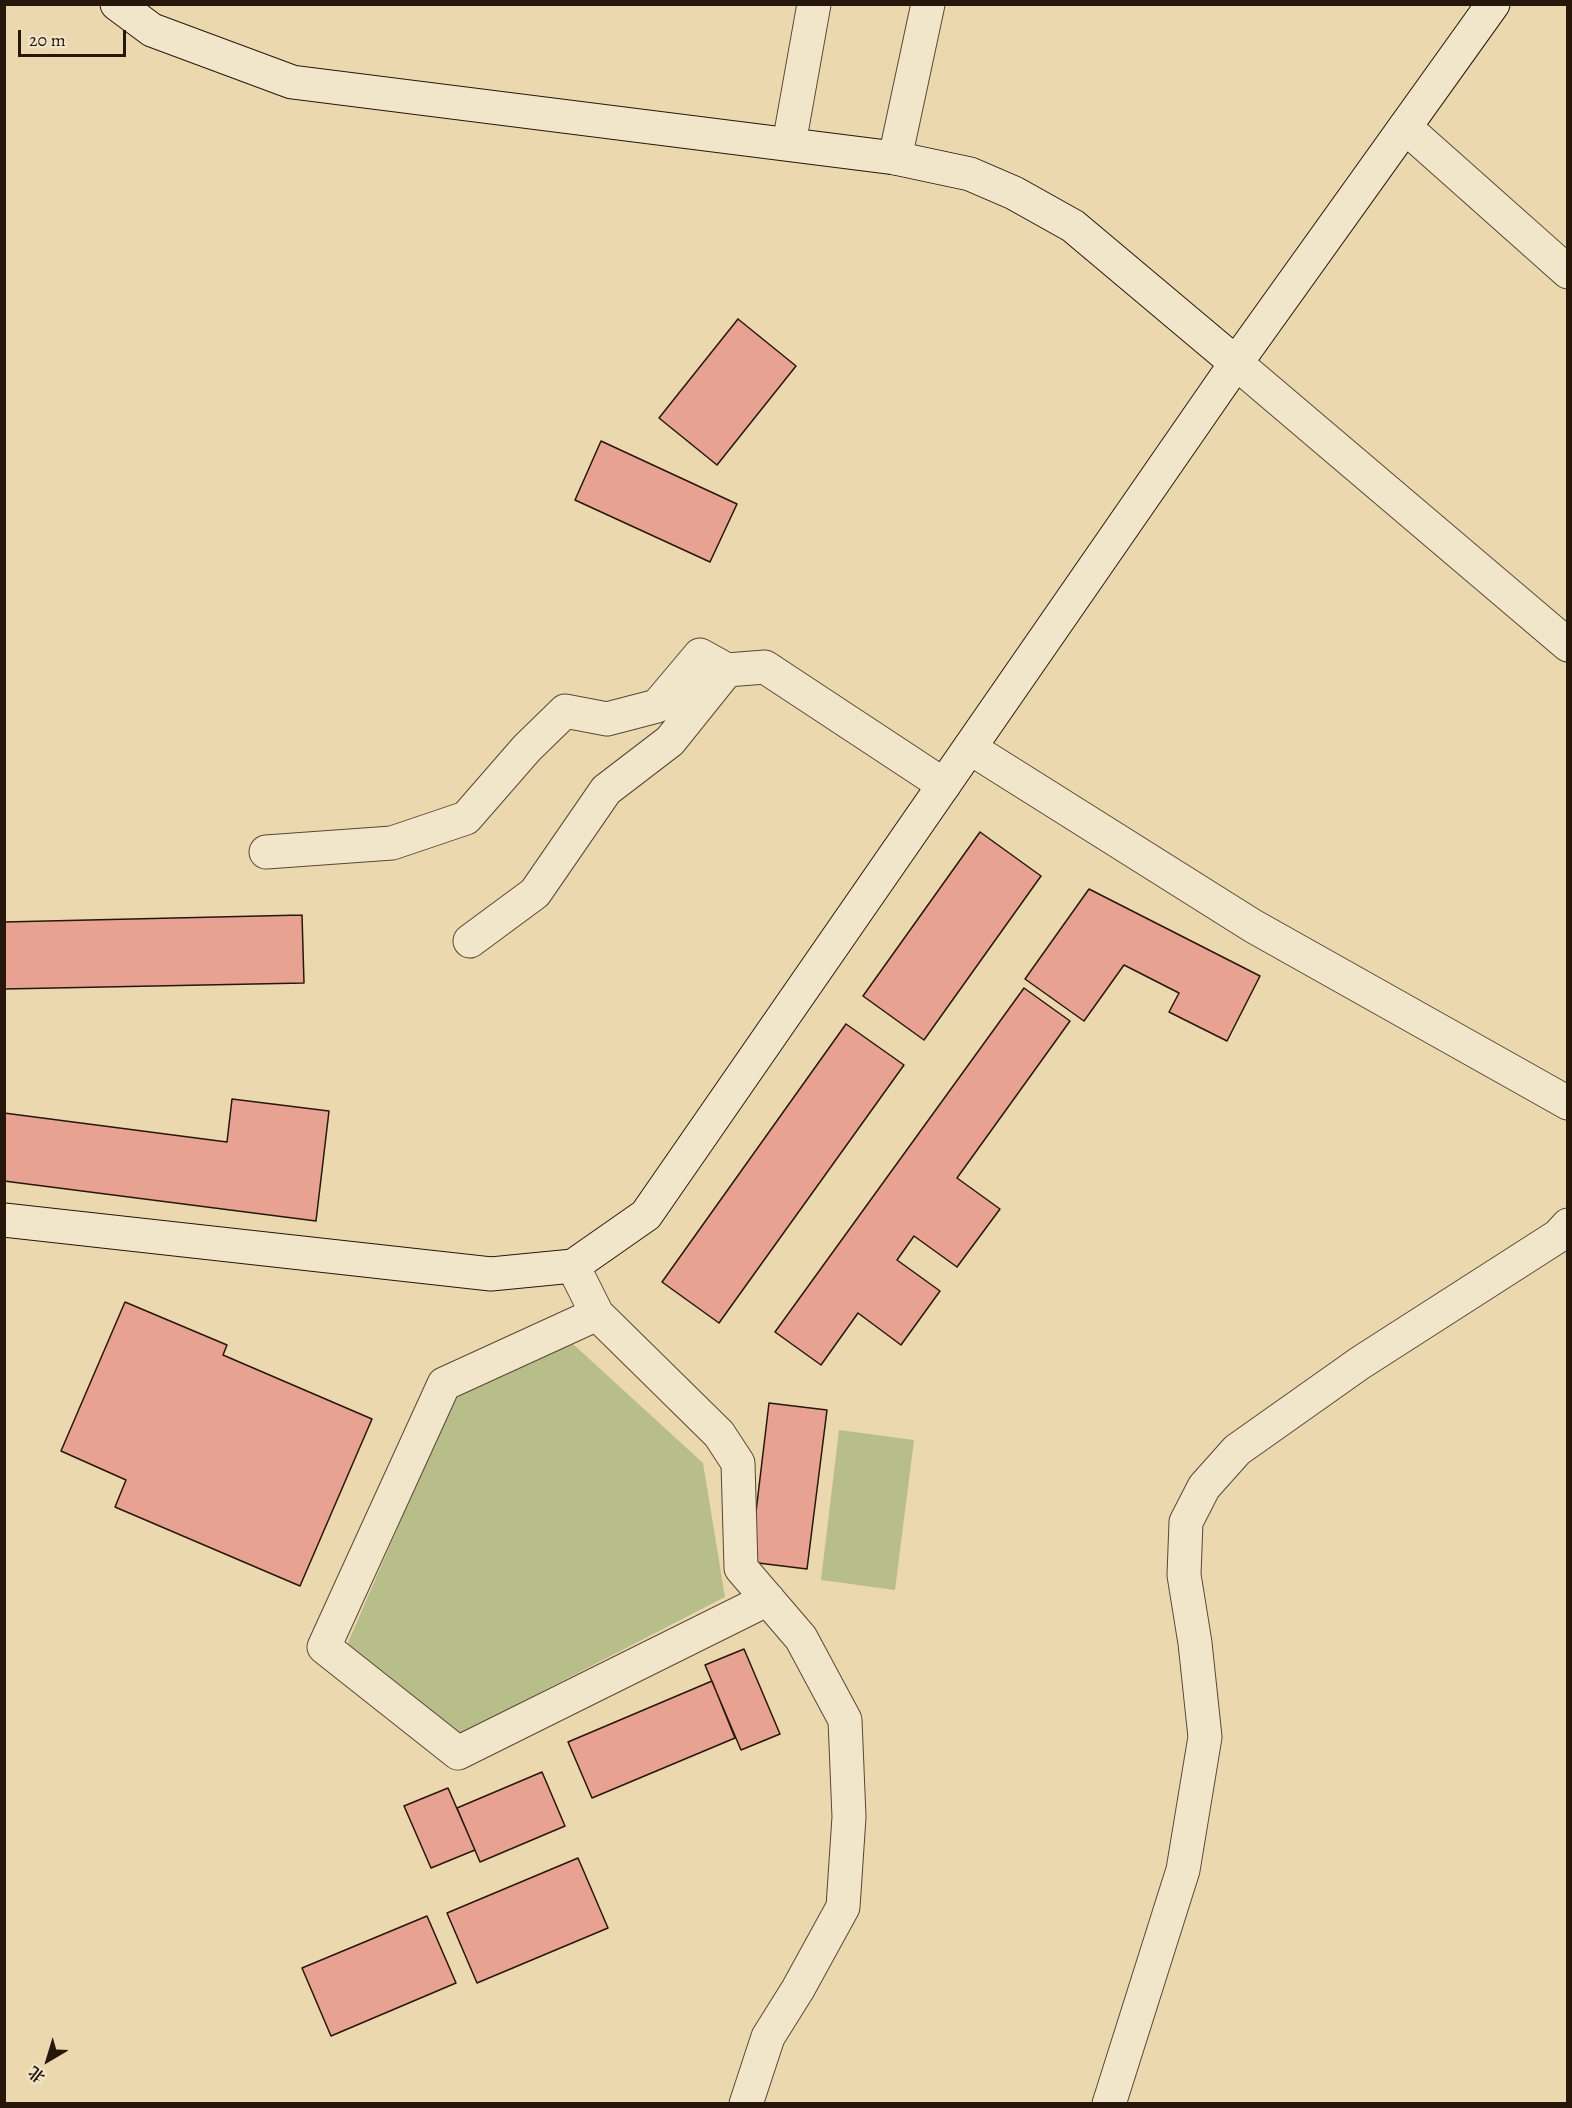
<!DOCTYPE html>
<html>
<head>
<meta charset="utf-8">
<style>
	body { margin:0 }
	#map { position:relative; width:1572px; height:2108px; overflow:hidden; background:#ebd8ae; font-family:Alegreya,"Noto Serif SC",serif }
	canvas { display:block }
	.frame { position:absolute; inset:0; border:6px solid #27170b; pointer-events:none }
	.north { position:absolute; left:18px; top:2030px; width:60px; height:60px; -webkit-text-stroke:4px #f2e6ca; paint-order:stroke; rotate:218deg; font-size:16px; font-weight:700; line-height:24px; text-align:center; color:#27170b }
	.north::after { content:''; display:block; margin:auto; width:21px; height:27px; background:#27170b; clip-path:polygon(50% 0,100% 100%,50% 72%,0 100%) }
	.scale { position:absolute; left:18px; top:30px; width:108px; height:27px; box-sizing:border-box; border:3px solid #27170b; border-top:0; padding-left:8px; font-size:18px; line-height:21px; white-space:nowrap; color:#27170b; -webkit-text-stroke:4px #f2e6ca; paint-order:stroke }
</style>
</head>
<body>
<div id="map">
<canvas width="1572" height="2108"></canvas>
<div class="frame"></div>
<div class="north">北</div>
<div class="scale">20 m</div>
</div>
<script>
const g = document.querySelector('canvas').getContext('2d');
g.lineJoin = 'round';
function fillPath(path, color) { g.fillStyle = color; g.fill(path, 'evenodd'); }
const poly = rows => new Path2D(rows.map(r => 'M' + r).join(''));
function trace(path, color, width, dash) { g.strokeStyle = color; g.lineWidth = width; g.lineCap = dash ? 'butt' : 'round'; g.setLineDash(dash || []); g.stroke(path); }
fillPath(poly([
	[573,1344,703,1463,725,1597,448,1740,340,1661,456,1393],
	[839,1430,914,1440,895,1590,821,1580]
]), '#b8be8a');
const building = poly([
	[738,319,796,366,717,465,659,418,738,319],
	[601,441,737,504,710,562,575,500,601,441],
	[980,832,1041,876,924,1040,863,996,980,832],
	[1089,889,1260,976,1227,1041,1169,1012,1179,993,1124,965,1084,1021,1025,979,1089,889],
	[302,915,304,983,4,989,4,922,302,915],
	[1024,988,1070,1021,957,1178,1000,1209,957,1267,914,1236,897,1260,940,1291,901,1345,858,1313,821,1365,775,1332,1024,988],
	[846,1024,904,1065,719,1323,662,1282,846,1024],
	[232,1099,329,1111,316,1221,4,1181,4,1113,227,1142,232,1099],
	[125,1302,227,1345,223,1355,372,1419,300,1586,115,1507,126,1480,61,1451,125,1302],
	[769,1403,827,1410,807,1569,750,1562,769,1403],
	[744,1649,780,1734,741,1750,705,1665,744,1649],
	[712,1681,735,1738,592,1798,568,1742,712,1681],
	[542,1772,565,1826,480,1862,457,1808,542,1772],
	[448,1788,475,1850,431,1868,404,1806,448,1788],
	[578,1858,608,1928,477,1983,447,1913,578,1858],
	[427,1916,456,1983,331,2036,302,1968,427,1916]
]);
fillPath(building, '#e7a292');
trace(building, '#27170b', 1.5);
const minor = poly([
	[1405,127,1568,272],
	[789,144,814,4],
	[895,158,928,4],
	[970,748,1253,926,1568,1103],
	[266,852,392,843,466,818,527,748,565,711,607,719,657,706,700,655,727,670],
	[470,941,535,893,606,790,670,741,727,670,765,667,944,785],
	[573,1266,597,1314,719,1434,738,1463,741,1568,801,1638,845,1720,849,1817,843,1907,798,1989,768,2037,746,2104],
	[597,1314,444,1384,324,1647,458,1753,768,1599],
	[1109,2104,1183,1870,1205,1737,1195,1643,1184,1575,1186,1522,1204,1487,1237,1450,1360,1363,1558,1236,1568,1225]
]);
const tertiary = poly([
	[1236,363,1568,645]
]);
const secondary = poly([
	[117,4,152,30,292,82,895,158,970,174,1014,193,1073,226,1236,363],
	[4,1220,491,1274,573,1266,646,1215,1236,363,1493,4]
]);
trace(minor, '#584734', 35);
trace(tertiary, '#584734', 35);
trace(secondary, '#27170b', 35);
trace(minor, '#f2e6ca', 33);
trace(tertiary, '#f2e6ca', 33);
trace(secondary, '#f2e6ca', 33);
</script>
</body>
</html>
